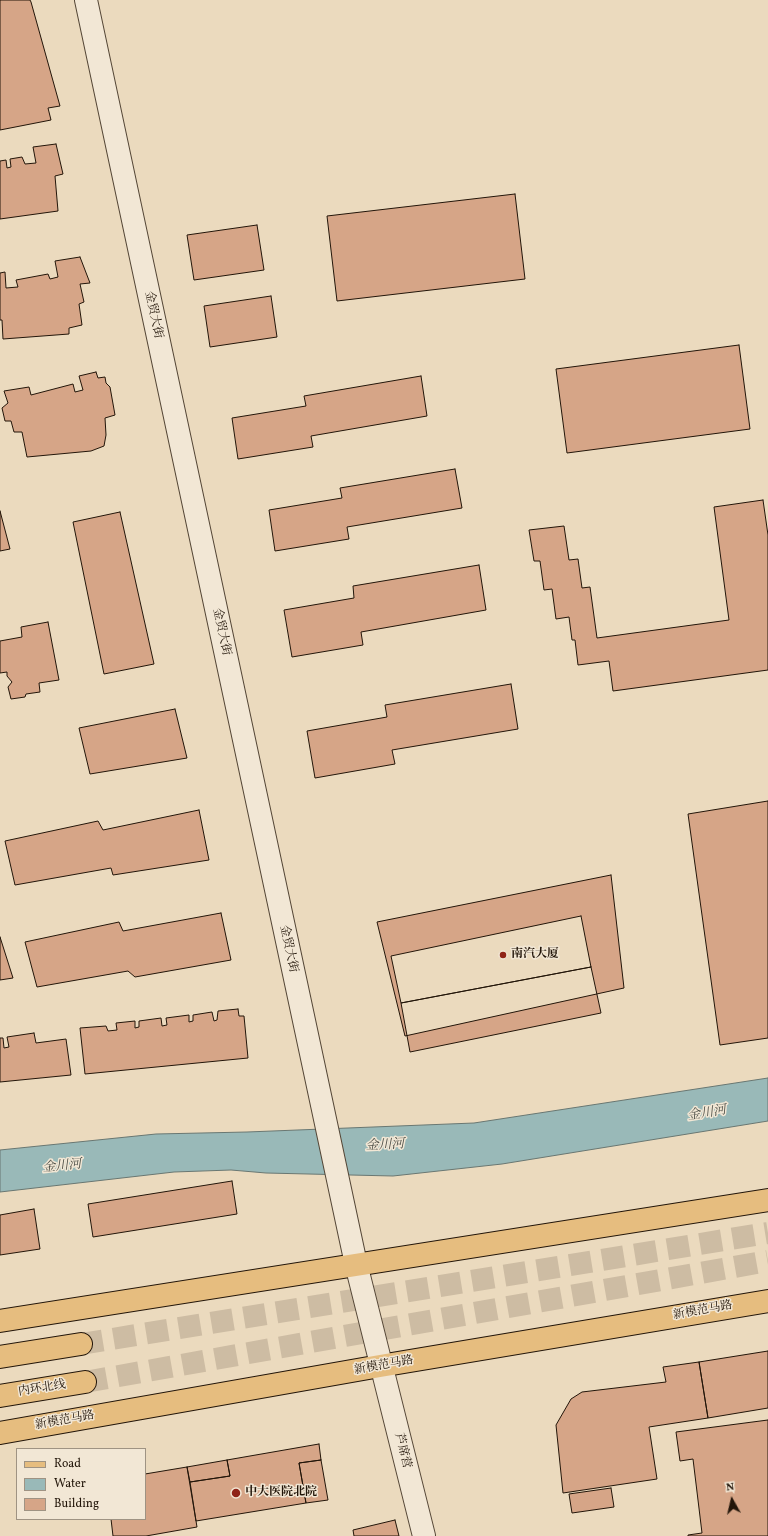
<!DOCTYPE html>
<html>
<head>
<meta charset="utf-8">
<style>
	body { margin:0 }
	#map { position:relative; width:768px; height:1536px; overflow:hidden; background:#ebdabe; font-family:Vollkorn,serif }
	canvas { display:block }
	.legend { position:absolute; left:16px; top:1448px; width:130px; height:72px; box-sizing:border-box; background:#f2e7d5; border:1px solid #9f9383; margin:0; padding:5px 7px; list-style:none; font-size:12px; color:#221509 }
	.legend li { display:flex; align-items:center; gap:8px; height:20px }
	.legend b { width:20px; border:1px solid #9f9383 }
	.north { position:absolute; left:712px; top:1480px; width:40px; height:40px; -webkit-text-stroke:3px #f2e7d5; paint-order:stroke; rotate:352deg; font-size:11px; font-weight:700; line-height:16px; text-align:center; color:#221509 }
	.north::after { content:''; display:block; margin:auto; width:14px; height:18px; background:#221509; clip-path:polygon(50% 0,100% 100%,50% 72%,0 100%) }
</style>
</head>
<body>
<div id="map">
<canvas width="768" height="1536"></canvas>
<ul class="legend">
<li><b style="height:5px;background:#e6bd7f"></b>Road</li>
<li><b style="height:11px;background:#99b9b8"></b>Water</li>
<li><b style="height:11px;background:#d6a587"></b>Building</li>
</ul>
<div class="north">N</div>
</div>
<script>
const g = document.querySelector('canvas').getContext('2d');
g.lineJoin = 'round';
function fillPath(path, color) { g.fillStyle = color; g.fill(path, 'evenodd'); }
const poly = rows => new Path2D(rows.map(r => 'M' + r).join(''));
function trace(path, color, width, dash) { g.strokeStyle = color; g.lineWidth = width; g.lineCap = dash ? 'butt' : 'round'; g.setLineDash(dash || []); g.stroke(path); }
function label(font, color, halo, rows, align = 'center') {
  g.font = font + ' Vollkorn,"Noto Serif SC",serif'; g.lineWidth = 3; g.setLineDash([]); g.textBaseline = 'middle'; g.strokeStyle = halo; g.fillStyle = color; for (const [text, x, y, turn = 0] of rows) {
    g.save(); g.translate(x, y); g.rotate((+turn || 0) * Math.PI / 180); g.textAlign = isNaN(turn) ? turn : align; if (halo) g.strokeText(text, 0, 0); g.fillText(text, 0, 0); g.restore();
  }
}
const water = poly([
	[768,1078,768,1121,502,1164,393,1176,266,1173,231,1170,174,1172,0,1192,0,1150,156,1134,247,1132,474,1123,768,1078]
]);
fillPath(water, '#99b9b8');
trace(water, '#697772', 1);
const building = poly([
	[0,0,30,0,31,2,60,106,48,108,51,120,0,130,0,0],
	[56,144,63,174,55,176,58,211,0,219,0,161,6,160,7,168,11,167,10,159,22,157,25,164,36,163,33,147,56,144],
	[515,194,525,279,337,301,327,216,515,194],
	[257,225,264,270,194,280,187,235,257,225],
	[80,257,90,283,80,284,84,302,79,304,82,325,69,328,69,334,3,339,2,320,0,320,0,273,5,272,6,288,18,287,16,280,48,274,50,279,58,277,55,261,80,257],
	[271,296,277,337,210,347,204,306,271,296],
	[739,345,750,429,567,453,556,369,739,345],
	[96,372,98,378,105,377,106,383,110,387,115,415,105,418,106,435,104,446,91,451,27,457,22,432,14,432,11,421,5,421,2,408,8,403,4,391,29,387,31,395,73,384,75,392,83,390,79,376,96,372],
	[421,376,427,416,311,436,313,447,238,459,232,418,306,406,304,396,421,376],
	[455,469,462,508,347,527,349,539,275,551,269,510,342,498,340,488,455,469],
	[763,500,768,535,768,670,613,691,609,661,578,665,575,640,572,640,569,617,556,619,552,589,544,590,540,561,534,561,529,530,564,526,569,560,578,559,582,588,590,587,597,638,729,620,714,507,763,500],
	[0,511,10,549,0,551,0,511],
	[120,512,154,664,104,674,73,522,120,512],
	[479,565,486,610,361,632,363,645,292,657,284,610,354,598,353,586,479,565],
	[48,622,59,680,39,683,40,692,26,694,25,697,11,699,8,687,12,682,7,676,7,672,0,673,0,641,22,637,21,627,48,622],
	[511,684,518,729,392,750,395,764,315,778,307,731,387,717,385,705,511,684],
	[175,709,187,758,90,774,79,728,175,709],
	[768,801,768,1038,720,1045,688,814,768,801],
	[199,810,209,860,113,875,111,868,15,885,5,841,98,821,103,830,199,810],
	[611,875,624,988,405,1036,377,922,611,875],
	[221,913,231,960,135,977,128,971,37,987,25,942,119,922,123,931,221,913],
	[581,916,591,967,401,1003,391,956,581,916],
	[0,937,13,978,0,980,0,937],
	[591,967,601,1013,410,1052,401,1003,591,967],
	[238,1009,239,1016,244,1016,248,1058,85,1074,80,1028,106,1026,108,1031,117,1030,116,1023,135,1021,135,1028,139,1027,139,1021,161,1018,162,1026,167,1025,166,1018,189,1015,189,1022,193,1021,193,1015,212,1012,214,1021,217,1020,218,1011,238,1009],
	[34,1033,36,1043,66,1039,71,1075,0,1082,0,1038,3,1038,4,1048,9,1047,7,1037,34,1033],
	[232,1181,237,1214,93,1237,88,1204,232,1181],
	[34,1209,40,1249,0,1255,0,1215,34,1209],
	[768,1351,768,1408,708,1418,699,1362,768,1351],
	[699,1362,708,1418,649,1427,657,1479,563,1493,556,1425,571,1399,582,1392,666,1382,663,1367,699,1362],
	[768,1420,768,1536,688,1536,688,1535,702,1533,693,1459,680,1461,676,1432,768,1420],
	[319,1444,321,1460,299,1463,306,1503,196,1521,190,1482,230,1476,227,1460,319,1444],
	[227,1460,230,1476,190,1482,187,1467,227,1460],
	[321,1460,328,1500,306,1503,299,1463,321,1460],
	[187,1467,197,1527,146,1536,113,1536,111,1519,145,1519,145,1474,187,1467],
	[611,1488,614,1507,572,1513,569,1494,611,1488],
	[395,1520,399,1536,354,1536,353,1530,395,1520]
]);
fillPath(building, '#d6a587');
trace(building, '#221509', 1);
trace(poly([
	[81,1344,768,1233],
	[85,1382,768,1261]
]), '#cdbca3', 22, [22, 11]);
const minor = poly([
	[356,1264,424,1536]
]);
const tertiary = poly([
	[86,0,356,1264]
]);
const primary = poly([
	[0,1321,768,1200],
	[0,1433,380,1366,768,1301]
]);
const trunk = poly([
	[0,1357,81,1344],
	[0,1396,85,1382]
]);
trace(minor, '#544636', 24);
trace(tertiary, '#544636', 24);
trace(primary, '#221509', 24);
trace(trunk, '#221509', 24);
trace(minor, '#f2e7d5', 22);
trace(tertiary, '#f2e7d5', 22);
trace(primary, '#e6bd7f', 22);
trace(trunk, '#e6bd7f', 22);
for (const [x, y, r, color] of [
	[503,955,4,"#8f2418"],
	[236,1493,5,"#8f2418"]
]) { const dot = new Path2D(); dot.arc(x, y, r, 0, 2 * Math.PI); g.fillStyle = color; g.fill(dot); trace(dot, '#f2e7d5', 1.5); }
label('12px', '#221509', '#f2e7d5', [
	["金贸大街",153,315,78],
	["金贸大街",221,632,78],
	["金贸大街",288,949,78],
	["新模范马路",703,1311,-10],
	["新模范马路",384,1366,-10],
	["内环北线",42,1389,-9],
	["新模范马路",65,1421,-10],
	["芦席营",402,1451,76]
]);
label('bold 12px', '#221509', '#f2e7d5', [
	["南汽大厦",511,955],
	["中大医院北院",245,1493]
], 'left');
label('italic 13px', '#4c4e46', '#f2e7d5', [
	["金川河",707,1114,-9],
	["金川河",385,1146,-3],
	["金川河",62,1167,-6]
]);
</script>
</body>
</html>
